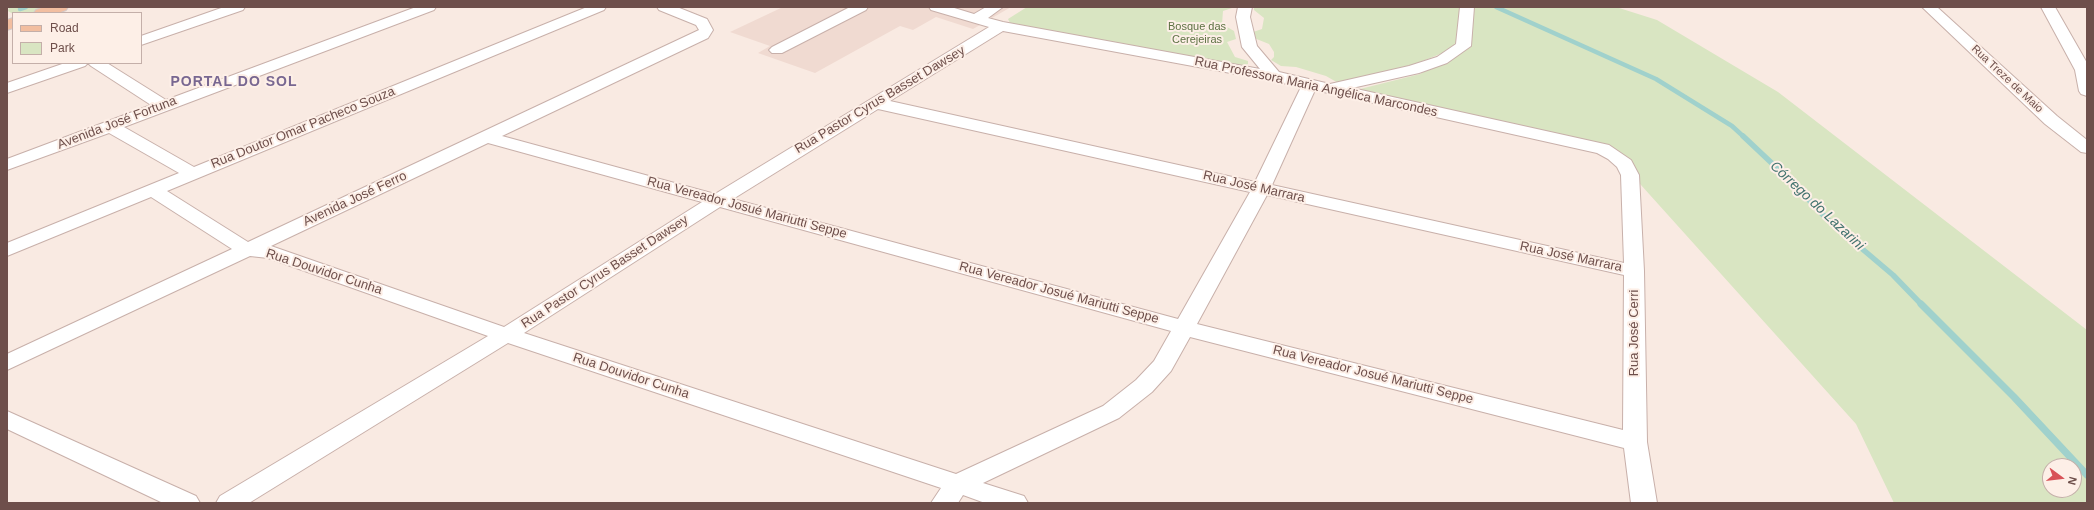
<!DOCTYPE html>
<html>
<head>
<meta charset="utf-8">
<style>
	body { margin:0 }
	#map { position:relative; width:2094px; height:510px; overflow:hidden; background:#f9eae2; font-family:Arial,sans-serif }
	canvas { display:block }
	.frame { position:absolute; inset:0; border:8px solid #6e4f4b; pointer-events:none }
	.legend { position:absolute; left:12px; top:12px; width:130px; height:52px; box-sizing:border-box; background:#fdefe7; border:1px solid #c4afa9; margin:0; padding:5px 7px; list-style:none; font-size:12px; color:#6e4f4b }
	.legend li { display:flex; align-items:center; gap:8px; height:20px }
	.legend b { width:20px; border:1px solid #c4afa9 }
	.north { position:absolute; left:2042px; top:458px; width:40px; height:40px; box-sizing:border-box; background:#fdefe7; border:1px solid #c4afa9; border-radius:50%; rotate:105deg; font-size:11px; font-weight:700; line-height:16px; text-align:center; color:#6e4f4b }
	.north::after { content:''; display:block; margin:auto; width:14px; height:18px; background:#d85257; clip-path:polygon(50% 0,100% 100%,50% 72%,0 100%) }
</style>
</head>
<body>
<div id="map">
<canvas width="2094" height="510"></canvas>
<div class="frame"></div>
<ul class="legend">
<li><b style="height:5px;background:#f2bea0"></b>Road</li>
<li><b style="height:11px;background:#d9e5c2"></b>Park</li>
</ul>
<div class="north">N</div>
</div>
<script>
const g = document.querySelector('canvas').getContext('2d');
g.lineJoin = 'round';
function fillPath(path, color) { g.fillStyle = color; g.fill(path, 'evenodd'); }
const poly = rows => new Path2D(rows.map(r => 'M' + r).join(''));
function trace(path, color, width, dash) { g.strokeStyle = color; g.lineWidth = width; g.lineCap = dash ? 'butt' : 'round'; g.setLineDash(dash || []); g.stroke(path); }
function label(font, color, halo, rows, align = 'center') {
  g.font = font + ' Arial,sans-serif'; g.lineWidth = 4; g.setLineDash([]); g.textBaseline = 'middle'; g.strokeStyle = halo; g.fillStyle = color; for (const [text, x, y, turn = 0] of rows) {
    g.save(); g.translate(x, y); g.rotate((+turn || 0) * Math.PI / 180); g.textAlign = isNaN(turn) ? turn : align; if (halo) g.strokeText(text, 0, 0); g.fillText(text, 0, 0); g.restore();
  }
}
fillPath(poly([
	[783,7,1011,7,973,29,936,17,913,30,900,26,815,73,758,53,770,46,730,32]
]), '#f0dad1');
fillPath(poly([
	[9,7,53,7,36,13,13,14,8,11],
	[1027,7,1235,7,1223,11,1222,24,1234,31,1236,39,1227,42,1235,57,1248,61,1248,64,1239,68,1017,26,1010,23,1008,19],
	[1254,7,1616,7,1657,20,1778,92,2087,330,2087,503,1894,503,1856,424,1614,155,1340,94,1420,74,1465,49,1460,46,1356,88,1340,84,1326,76,1296,67,1281,66,1271,60,1274,57,1274,52,1269,44,1254,38,1253,32,1262,29,1264,18,1254,10],
	[2050,466,2074,466,2074,490,2050,490]
]), '#d9e5c2');
trace(poly([
	[1496,7,1656,79,1732,126,1744,137],
	[20,9,26,7]
]), '#a0d1cc', 4.5);
trace(poly([
	[1743,136,1795,185,1827,219,1893,275,1922,305]
]), '#a0d1cc', 5.5);
trace(poly([
	[1921,304,2014,397,2087,475]
]), '#a0d1cc', 7);
const minor = poly([
	[224,7,245,7,243,10,141,45,141,36,224,7],
	[416,7,436,7,434,10,124,127,194,167,587,7,606,7,604,10,167,191,248,242,699,30,696,25,659,10,657,7,677,7,707,19,713,30,708,38,502,136,715,194,989,27,931,10,929,7,951,7,974,14,986,7,1003,7,988,18,1003,22,1260,69,1242,47,1236,17,1238,7,1252,7,1250,17,1257,46,1279,72,1330,84,1409,66,1437,57,1456,44,1460,7,1474,7,1471,46,1447,63,1419,73,1352,88,1609,145,1631,160,1639,175,1644,271,1647,442,1657,503,1631,503,1624,448,1190,337,1171,371,1152,392,1119,418,983,483,1024,496,1028,503,985,503,963,495,958,503,931,503,941,488,508,343,249,503,216,503,220,496,488,336,268,258,250,256,7,370,7,354,232,249,151,197,7,256,7,243,179,173,109,133,7,170,7,159,151,105,91,66,88,63,107,63,166,100,416,7],
	[1003,31,1274,81,1301,87,1255,182,890,101,1003,31],
	[1315,90,1597,153,1608,159,1617,167,1621,175,1624,263,1272,185,1315,90],
	[878,109,1250,192,1178,319,733,199,878,109],
	[488,143,702,202,504,327,271,246,488,143],
	[1267,195,1624,275,1623,430,1197,324,1267,195],
	[720,207,1171,331,1154,361,1136,380,1103,406,956,474,524,333,720,207],
	[850,7,868,7,866,10,782,53,772,53,769,50,772,47,850,7],
	[1922,7,1937,7,2057,116,2087,140,2087,153,2081,152,2045,124,1922,7],
	[2041,7,2055,7,2087,63,2087,96,2081,94,2079,91,2075,70,2041,7],
	[65,63,88,63,85,66,7,93,7,83,65,63],
	[7,411,196,496,200,503,163,503,7,429,7,411]
]);
const major = poly([
	[44,7,68,7,66,10,58,13,34,13,36,10,44,7],
	[13,18,13,28,7,30,7,20,13,18]
]);
trace(minor, '#c8b0aa', 2);
trace(major, '#d4cac9', 2);
fillPath(minor, '#fff');
fillPath(major, '#f2bea0');
label('11px', '#5e7244', '#fdefe7', [
	["Bosque das",1197,27],
	["Cerejeiras",1197,40]
]);
label('11px', '#6e4f4b', '#fdefe7', [
	["Rua Treze de Maio",2007,79,43]
]);
label('13px', '#6e4f4b', '#fdefe7', [
	["Rua Professora Maria Angélica Marcondes",1316,87,12],
	["Rua Pastor Cyrus Basset Dawsey",880,100,-31],
	["Avenida José Fortuna",117,123,-21],
	["Rua Doutor Omar Pacheco Souza",303,128,-22],
	["Rua José Marrara",1254,187,13],
	["Avenida José Ferro",355,199,-25],
	["Rua Vereador Josué Mariutti Seppe",747,208,15],
	["Rua José Marrara",1571,257,12],
	["Rua Douvidor Cunha",324,272,18],
	["Rua Pastor Cyrus Basset Dawsey",605,272,-33],
	["Rua Vereador Josué Mariutti Seppe",1059,293,15],
	["Rua José Cerri",1634,333,-90],
	["Rua Vereador Josué Mariutti Seppe",1373,375,14],
	["Rua Douvidor Cunha",631,376,18]
]);
g.letterSpacing = '1px';
label('bold 14px', '#786791', '#fdefe7', [
	["PORTAL DO SOL",234,82]
]);
g.letterSpacing = '0px';
label('italic 14px', '#41726e', '#fdefe7', [
	["Córrego do Lazarini",1817,206,43]
]);
</script>
</body>
</html>
